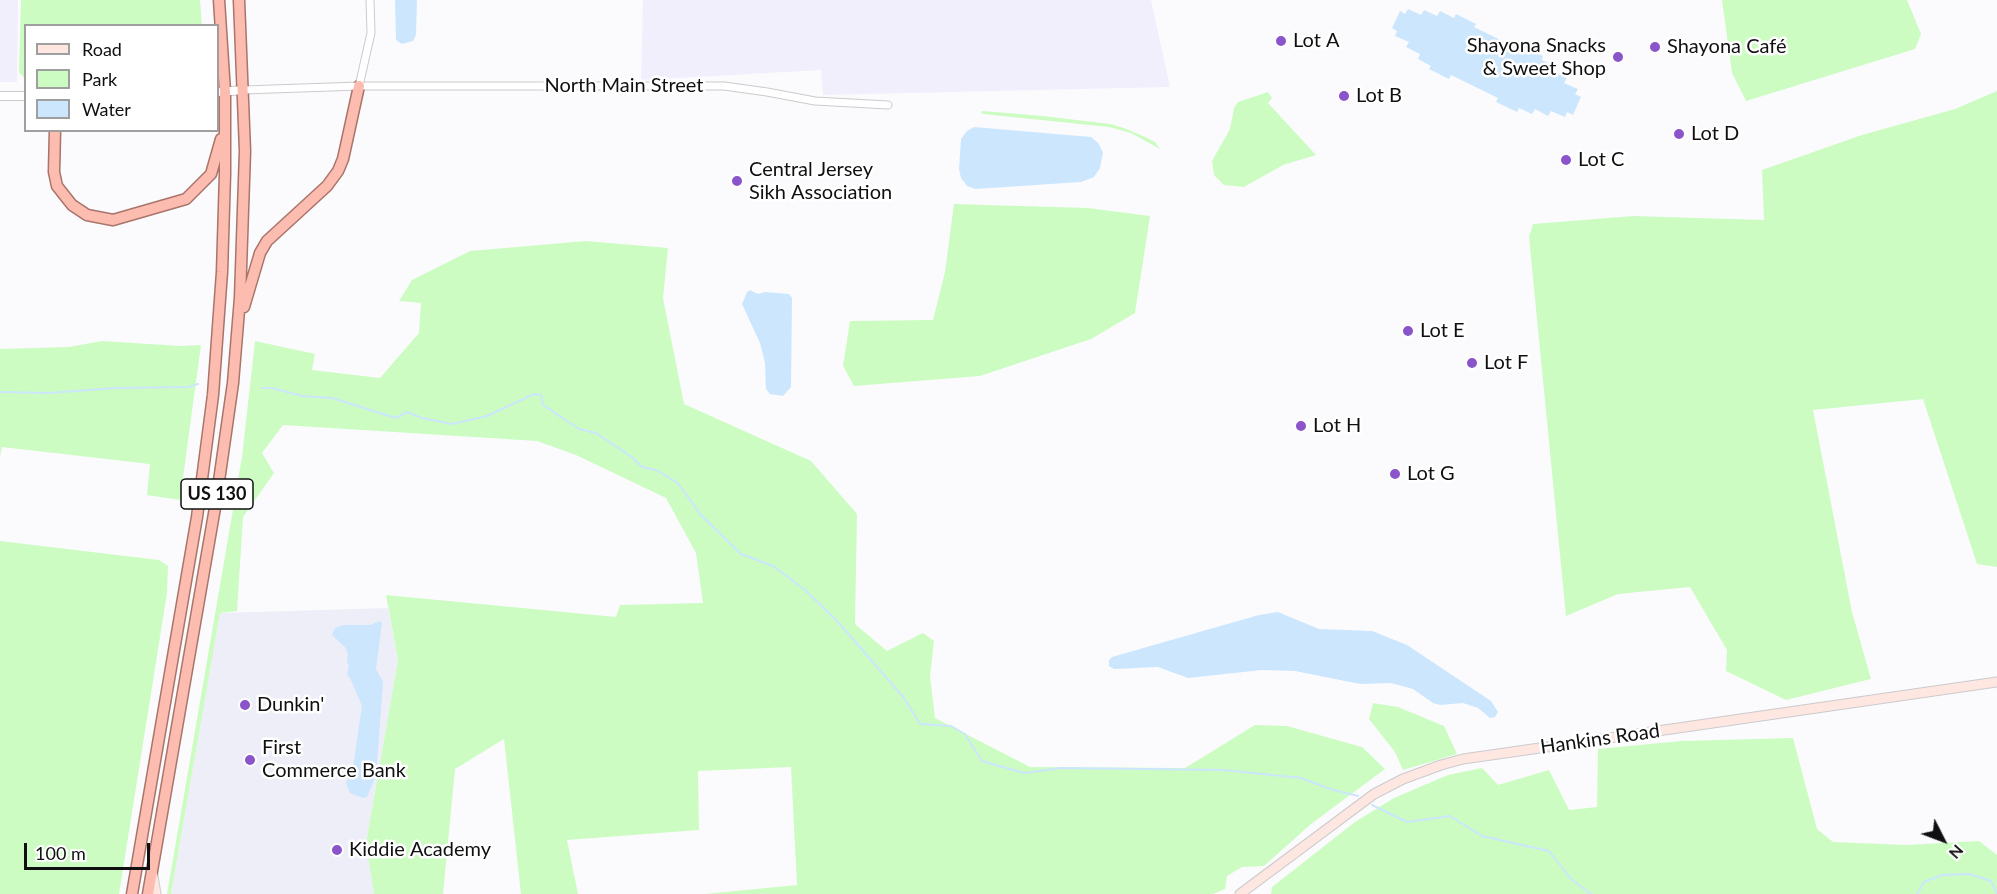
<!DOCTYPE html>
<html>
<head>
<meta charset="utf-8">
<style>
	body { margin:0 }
	#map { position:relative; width:1997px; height:894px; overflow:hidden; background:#fbfbfe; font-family:Lato,sans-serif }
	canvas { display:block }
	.legend { position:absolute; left:24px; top:24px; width:195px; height:108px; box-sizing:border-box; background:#fff; border:2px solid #9f9fa0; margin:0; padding:8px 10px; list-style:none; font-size:18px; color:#101011 }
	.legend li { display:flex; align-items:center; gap:12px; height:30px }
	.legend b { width:30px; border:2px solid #9f9fa0 }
	.north { position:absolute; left:1913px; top:810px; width:60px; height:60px; -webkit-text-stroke:4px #fff; paint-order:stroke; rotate:132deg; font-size:16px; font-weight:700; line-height:24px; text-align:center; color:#101011 }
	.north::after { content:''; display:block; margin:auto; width:21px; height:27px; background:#101011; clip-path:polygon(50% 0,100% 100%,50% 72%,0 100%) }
	.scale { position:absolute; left:24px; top:843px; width:126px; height:27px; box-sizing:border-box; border:3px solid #101011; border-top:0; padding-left:8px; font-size:18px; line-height:21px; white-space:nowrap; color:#101011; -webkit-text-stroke:4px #fff; paint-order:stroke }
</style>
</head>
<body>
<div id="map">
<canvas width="1997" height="894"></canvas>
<ul class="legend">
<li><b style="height:8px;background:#fee6e1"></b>Road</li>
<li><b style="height:16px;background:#ccfcc2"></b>Park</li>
<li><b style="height:16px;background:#cce6fe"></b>Water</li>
</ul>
<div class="north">N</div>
<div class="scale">100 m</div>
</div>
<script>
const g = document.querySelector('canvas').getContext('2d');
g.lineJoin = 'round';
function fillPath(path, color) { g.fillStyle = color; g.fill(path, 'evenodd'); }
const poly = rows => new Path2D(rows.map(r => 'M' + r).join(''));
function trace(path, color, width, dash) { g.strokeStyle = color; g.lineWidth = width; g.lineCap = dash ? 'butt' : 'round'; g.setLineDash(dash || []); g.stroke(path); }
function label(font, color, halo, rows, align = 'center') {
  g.font = font + ' Lato,sans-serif'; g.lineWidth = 5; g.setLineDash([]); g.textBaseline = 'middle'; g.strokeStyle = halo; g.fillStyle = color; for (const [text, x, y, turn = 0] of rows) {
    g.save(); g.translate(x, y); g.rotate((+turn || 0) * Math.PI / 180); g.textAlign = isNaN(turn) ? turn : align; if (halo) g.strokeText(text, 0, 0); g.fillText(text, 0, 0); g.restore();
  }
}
fillPath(poly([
	[388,608,398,660,366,843,374,894,171,894,220,613]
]), '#edeef8');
fillPath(poly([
	[0,0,18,0,17,82,0,82],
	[643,0,1151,0,1170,87,823,95,821,70,641,80]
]), '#f2effd');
fillPath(poly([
	[21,0,200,0,202,25,26,26,25,79,19,72],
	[1722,0,1907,0,1921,34,1915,49,1746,101,1732,73],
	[1997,91,1997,567,1977,564,1923,399,1813,410,1852,612,1871,679,1786,700,1726,671,1727,650,1690,587,1618,594,1566,616,1529,237,1533,224,1633,216,1764,220,1762,170,1862,135,1955,109],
	[1268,92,1272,98,1268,103,1316,155,1283,165,1244,187,1224,185,1214,175,1212,161,1230,129,1234,108,1238,102],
	[983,111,1043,116,1110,124,1124,128,1145,137,1155,142,1160,149,1131,133,1109,127,983,114,981,112],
	[954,204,1088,208,1150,216,1135,313,1091,339,980,376,854,386,843,366,850,321,933,320,945,272],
	[586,241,668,248,663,298,684,404,811,461,857,514,855,624,887,651,923,633,934,641,930,676,935,718,1030,767,1185,768,1255,725,1287,726,1362,747,1385,769,1311,824,1264,866,1242,867,1227,876,1225,889,1213,894,705,894,797,885,791,767,698,771,699,830,567,840,578,894,521,894,504,739,455,769,443,894,374,894,366,843,398,660,386,595,616,617,620,605,703,603,696,553,666,498,576,455,537,441,283,425,262,453,274,473,243,517,237,611,220,613,171,894,167,894,242,457,255,341,315,354,312,370,380,378,419,333,421,303,399,301,412,280,470,251],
	[102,341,181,346,201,345,180,500,147,495,150,464,2,447,0,457,0,349,69,347],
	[0,541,159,560,168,566,167,593,119,894,0,894],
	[1373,703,1398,707,1444,726,1457,754,1403,770,1395,752,1369,719],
	[1793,738,1817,829,1833,842,1906,845,1979,841,1997,855,1997,894,1271,894,1272,887,1355,822,1394,798,1448,775,1482,768,1498,785,1549,770,1569,810,1597,807,1598,749,1681,741]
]), '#ccfcc2');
fillPath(poly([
	[395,0,417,0,416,35,413,41,402,44,396,40],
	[1408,9,1421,15,1424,10,1437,16,1440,11,1454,18,1456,14,1476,24,1474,27,1521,50,1523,46,1543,56,1542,60,1554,66,1552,71,1567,78,1564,83,1578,89,1575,94,1581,97,1573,115,1567,112,1565,117,1551,111,1548,116,1535,109,1532,114,1519,108,1517,112,1496,102,1498,98,1451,75,1449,79,1429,69,1431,66,1418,59,1420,54,1406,47,1409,42,1395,36,1397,31,1392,28,1400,11,1405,14],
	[974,127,1091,137,1098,143,1103,152,1100,168,1094,177,1081,182,975,189,967,186,961,178,959,169,961,139,967,131],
	[750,290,758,294,765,292,789,294,792,298,791,387,783,396,770,394,766,389,765,363,760,343,742,304,747,292],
	[1278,612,1319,629,1372,631,1407,645,1491,701,1498,712,1495,717,1490,718,1478,708,1463,703,1440,705,1433,703,1413,689,1391,683,1360,684,1295,671,1262,670,1188,678,1158,667,1114,669,1109,666,1109,660,1112,657,1259,615],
	[380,621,382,623,376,669,383,682,376,776,367,797,363,798,350,793,346,783,353,767,362,706,350,678,347,675,349,665,347,663,348,654,345,647,332,635,335,628,344,625,370,625]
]), '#cce6fe');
trace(poly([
	[262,388,272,388,302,396,332,398,396,418,407,412,422,418,452,424,487,416,534,394,541,395,543,405,579,429,596,433,632,457,642,467,656,470,678,483,700,514,741,554,773,566,805,590,838,622,904,698,920,724,951,726,965,734,982,761,1024,773,1061,768,1224,770,1301,778,1330,789,1358,796],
	[0,392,49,393,115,388,188,387,198,384],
	[1372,805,1407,822,1450,816,1482,836,1549,851,1571,879,1591,894],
	[1917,894,1924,882,1942,875,1969,874,1991,881,1997,893]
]), '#cce6fe', 2);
const minor = poly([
	[359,86,371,33,370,0],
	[244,90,359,86,724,86,767,92,815,101,888,105]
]);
const tertiary = poly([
	[218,92,244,90],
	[0,96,26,96]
]);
const secondary = poly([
	[153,876,156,894],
	[1240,894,1374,794,1403,779,1441,765,1463,759,1519,751,1997,682]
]);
const trunk = poly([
	[55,130,54,172,57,186,72,205,87,215,113,220,186,199,211,174,221,139],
	[244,307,260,253,267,241,327,186,338,171,343,159,359,86],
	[132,894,197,517,213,395,222,272,225,174,225,92,219,0],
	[148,894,216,502,233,383,240,298,245,151,239,0]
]);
trace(minor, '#cbcbce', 9);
trace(tertiary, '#cbcbce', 10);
trace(secondary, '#cbcbce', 11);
trace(trunk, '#a9756b', 13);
trace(minor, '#fff', 7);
trace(tertiary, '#fff', 8);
trace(secondary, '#fee6e1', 9);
trace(trunk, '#fcbcaf', 10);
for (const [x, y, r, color] of [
	[1281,41,6,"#8a54cb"],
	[1655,47,6,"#8a54cb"],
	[1618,57,6,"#8a54cb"],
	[1344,96,6,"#8a54cb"],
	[1679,134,6,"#8a54cb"],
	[1566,160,6,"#8a54cb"],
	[737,181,6,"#8a54cb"],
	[1408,331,6,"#8a54cb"],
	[1472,363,6,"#8a54cb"],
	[1301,426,6,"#8a54cb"],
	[1395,474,6,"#8a54cb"],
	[245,705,6,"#8a54cb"],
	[250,760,6,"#8a54cb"],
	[337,850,6,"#8a54cb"]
]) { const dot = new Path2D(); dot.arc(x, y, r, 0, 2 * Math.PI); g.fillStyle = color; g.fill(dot); trace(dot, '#fff', 2); }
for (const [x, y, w] of [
	[217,494,72]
]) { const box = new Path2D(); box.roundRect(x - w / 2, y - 15, w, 30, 4.5); g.fillStyle = '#fff'; g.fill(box); trace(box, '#101011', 1.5); }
label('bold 18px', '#101011', null, [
	["US 130",217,494]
]);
label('20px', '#101011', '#fff', [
	["Lot A",1293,41],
	["Shayona Snacks",1606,46,"right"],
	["& Sweet Shop",1606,69,"right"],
	["Shayona Café",1667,47],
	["Lot B",1356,96],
	["Lot D",1691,134],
	["Lot C",1578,160],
	["Central Jersey",749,170],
	["Sikh Association",749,193],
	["Lot E",1420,331],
	["Lot F",1484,363],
	["Lot H",1313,426],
	["Lot G",1407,474],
	["Dunkin'",257,705],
	["First",262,748],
	["Commerce Bank",262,771],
	["Kiddie Academy",349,850]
], 'left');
label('20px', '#101011', '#fff', [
	["North Main Street",624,86],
	["Hankins Road",1600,739,-8]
]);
</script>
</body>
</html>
